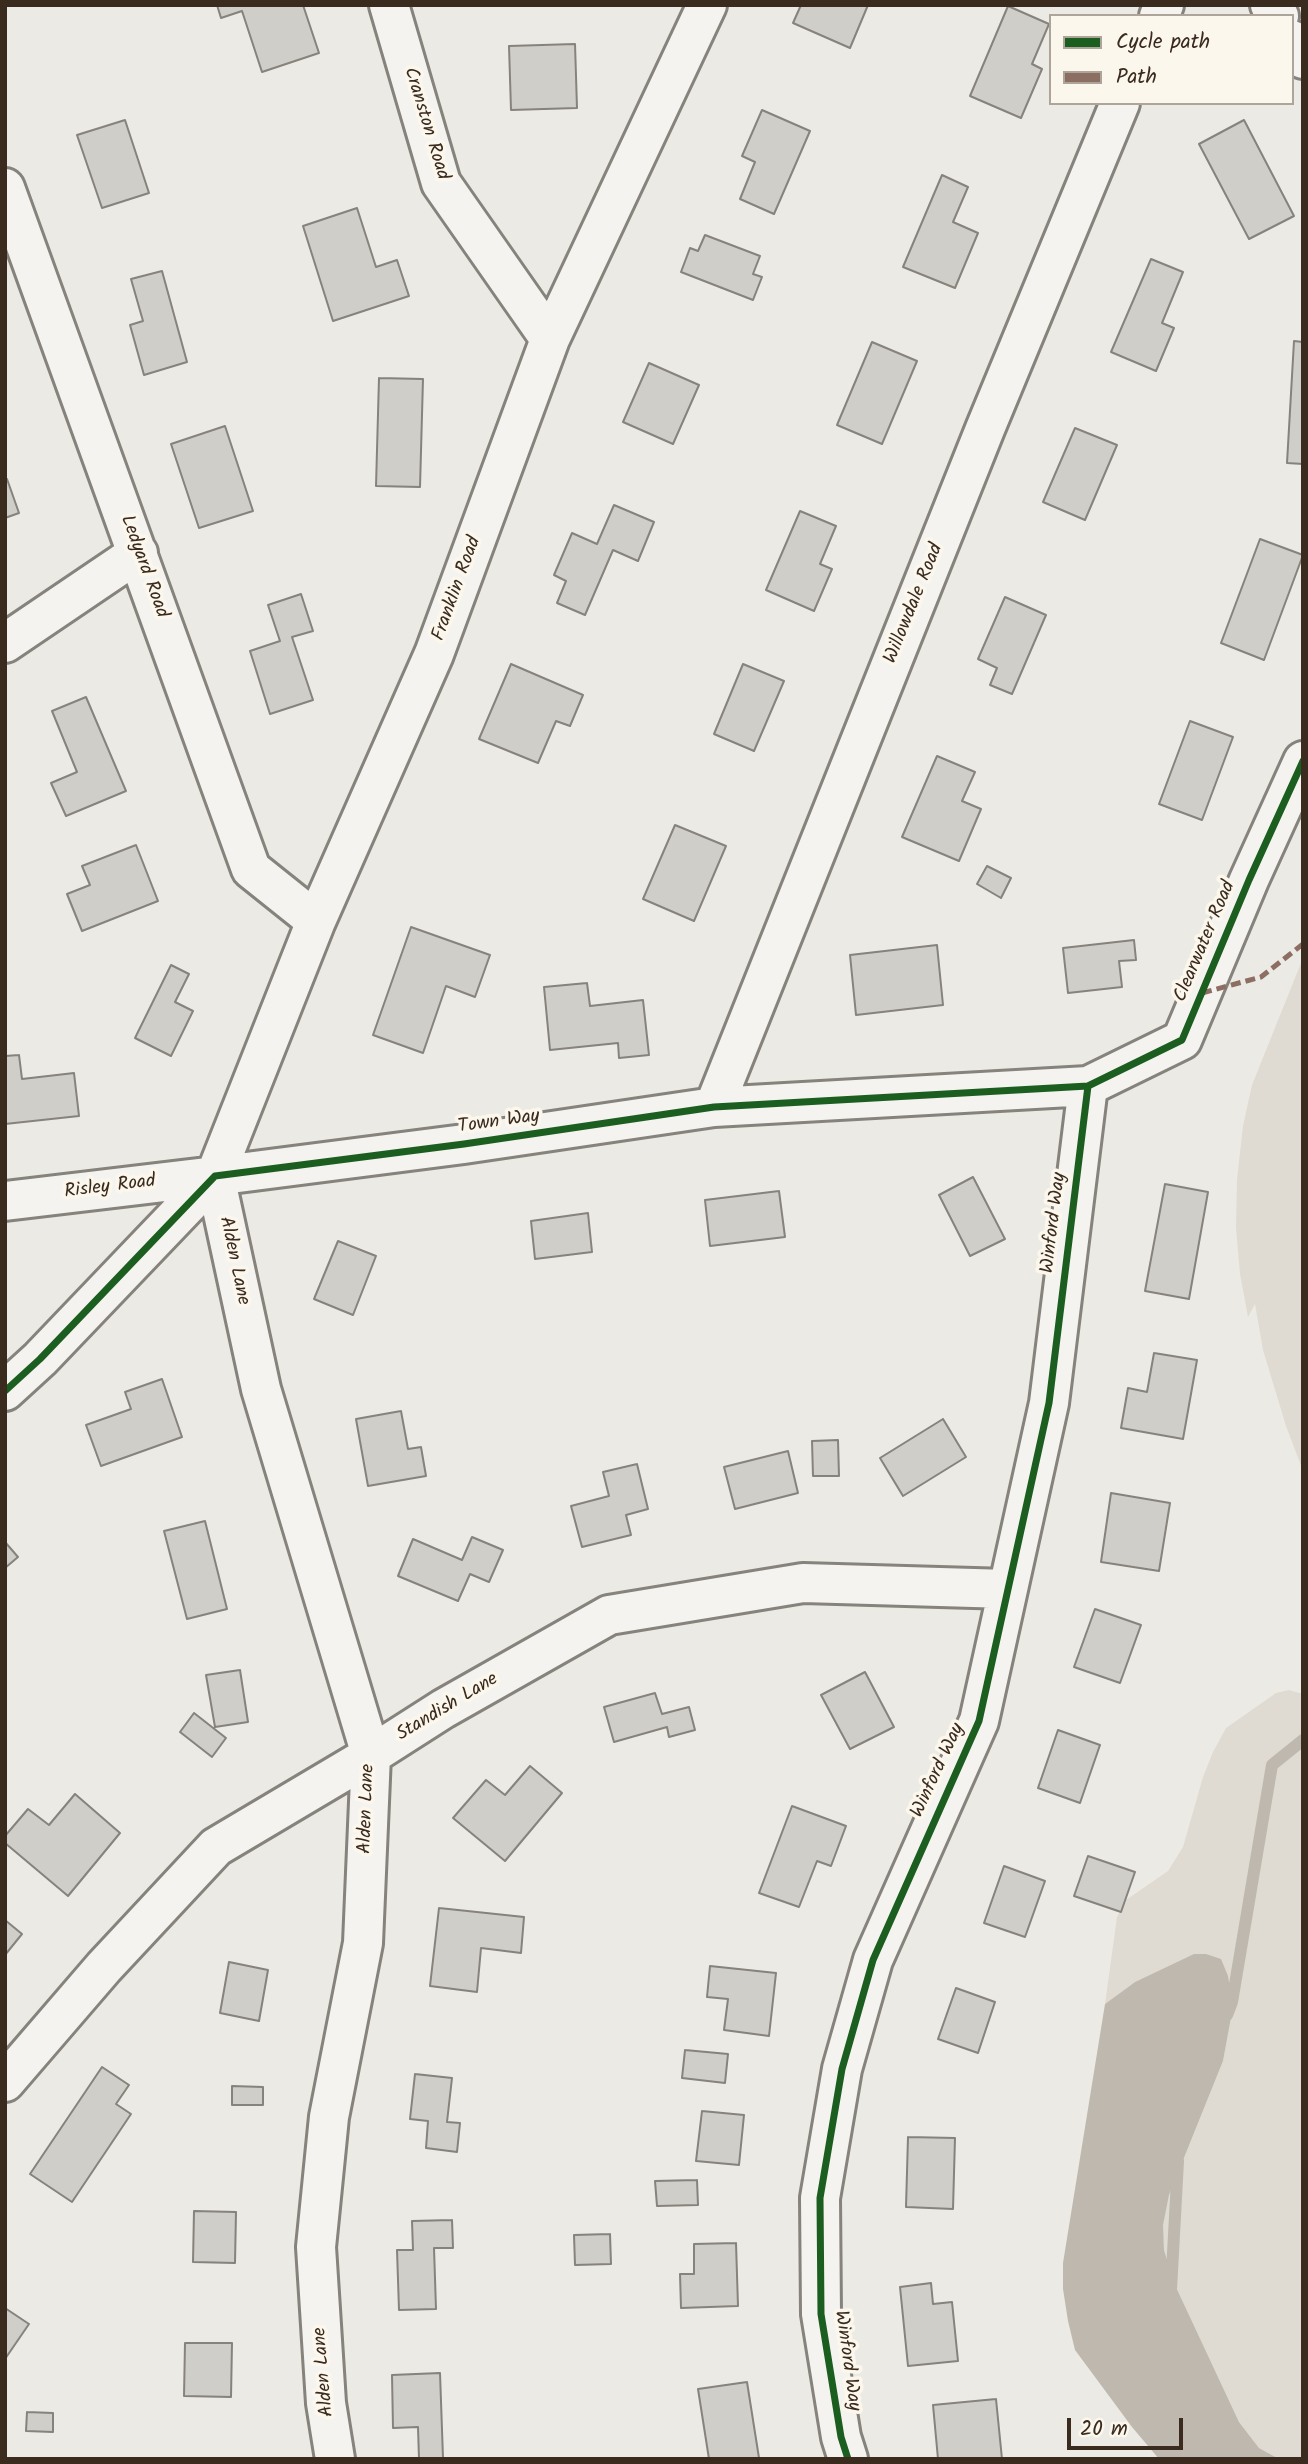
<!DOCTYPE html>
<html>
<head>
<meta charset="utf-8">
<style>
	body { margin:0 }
	#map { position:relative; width:1308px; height:2464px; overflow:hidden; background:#eceae4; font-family:Kalam,sans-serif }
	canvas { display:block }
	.frame { position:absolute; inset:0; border:7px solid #3b2a1e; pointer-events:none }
	.legend { position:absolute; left:1049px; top:14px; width:245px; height:91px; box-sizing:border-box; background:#fbf7ec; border:2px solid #aea59a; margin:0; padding:9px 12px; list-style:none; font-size:21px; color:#3b2a1e }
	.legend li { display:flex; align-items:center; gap:14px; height:35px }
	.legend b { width:35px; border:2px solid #aea59a }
	.scale { position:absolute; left:1067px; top:2418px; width:116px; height:32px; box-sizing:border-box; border:4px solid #3b2a1e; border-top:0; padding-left:9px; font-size:21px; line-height:24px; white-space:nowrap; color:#3b2a1e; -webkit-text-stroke:5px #fbf7ec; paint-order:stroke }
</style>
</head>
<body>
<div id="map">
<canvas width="1308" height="2464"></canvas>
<div class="frame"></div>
<ul class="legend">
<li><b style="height:9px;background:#1b5e20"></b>Cycle path</li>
<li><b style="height:9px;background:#8d6e63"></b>Path</li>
</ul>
<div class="scale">20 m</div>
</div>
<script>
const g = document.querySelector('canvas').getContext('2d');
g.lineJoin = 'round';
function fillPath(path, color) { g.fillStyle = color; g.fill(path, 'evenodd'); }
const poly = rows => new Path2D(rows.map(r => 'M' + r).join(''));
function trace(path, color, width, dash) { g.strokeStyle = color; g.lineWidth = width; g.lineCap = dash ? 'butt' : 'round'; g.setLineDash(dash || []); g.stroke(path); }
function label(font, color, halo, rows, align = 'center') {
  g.font = font + ' Kalam,sans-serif'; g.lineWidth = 7; g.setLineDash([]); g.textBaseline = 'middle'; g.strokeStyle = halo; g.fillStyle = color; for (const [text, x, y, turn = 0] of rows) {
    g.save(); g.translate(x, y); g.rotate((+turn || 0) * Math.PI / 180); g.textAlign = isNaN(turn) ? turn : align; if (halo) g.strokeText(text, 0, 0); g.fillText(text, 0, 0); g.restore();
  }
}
fillPath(poly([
	[1303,958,1303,1471,1286,1426,1263,1350,1255,1304,1248,1317,1240,1274,1236,1228,1237,1179,1243,1126,1252,1085],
	[1289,1690,1303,1694,1303,2459,1277,2458,1259,2448,1239,2422,1175,2285,1164,2250,1162,2225,1169,2195,1223,2061,1232,2006,1194,1955,1135,1982,1105,2004,1117,1917,1126,1900,1168,1871,1183,1847,1203,1777,1213,1752,1226,1728,1276,1693]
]), '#dfdbd2');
fillPath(poly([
	[1194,1954,1206,1954,1221,1959,1228,1976,1233,2006,1223,2061,1169,2195,1163,2225,1164,2250,1175,2285,1239,2422,1259,2448,1279,2459,1159,2459,1132,2427,1075,2350,1068,2321,1063,2289,1063,2263,1105,2004,1135,1982]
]), '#bfb8ae');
trace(poly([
	[1227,2015,1232,2002,1272,1765,1303,1740],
	[1171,2290,1178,2161]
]), '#bfb8ae', 12);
const building = poly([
	[217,5,303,5,319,53,262,72,242,11,221,18,217,5],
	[801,5,868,5,850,48,793,23,801,5],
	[1008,6,1049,24,1032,64,1042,69,1021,118,970,96,1008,6],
	[575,44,577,108,511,110,509,46,575,44],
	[762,110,810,131,774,214,740,199,755,162,742,156,762,110],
	[125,120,149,193,102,208,77,135,125,120],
	[1244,120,1294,216,1249,239,1199,144,1244,120],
	[942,175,968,187,953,222,978,233,955,288,903,267,942,175],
	[357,208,376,267,397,260,409,296,333,321,303,226,357,208],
	[705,235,760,256,753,274,762,277,753,300,681,272,690,248,698,251,705,235],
	[1151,259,1183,272,1162,323,1174,328,1156,371,1111,352,1151,259],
	[162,271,187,362,144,375,130,325,143,321,131,279,162,271],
	[1294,341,1303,342,1303,464,1287,463,1294,341],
	[872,342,917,361,882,444,837,425,872,342],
	[649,363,699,385,673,444,623,422,649,363],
	[379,378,423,379,420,487,376,486,379,378],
	[225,426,253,511,199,528,171,444,225,426],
	[1075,428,1117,445,1085,520,1043,502,1075,428],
	[7,479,19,513,5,518,5,480,7,479],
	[614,505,654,522,638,561,613,550,585,615,557,603,566,581,554,575,572,533,597,544,614,505],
	[800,511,836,526,820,564,832,569,814,611,766,590,800,511],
	[1260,539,1303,555,1264,660,1221,643,1260,539],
	[301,594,313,631,292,637,313,700,270,714,250,651,280,641,268,605,301,594],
	[1005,597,1046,615,1012,694,990,685,997,668,978,659,1005,597],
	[511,664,583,695,570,726,556,721,538,763,479,739,511,664],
	[743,664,784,681,754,751,714,734,743,664],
	[86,697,126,791,66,816,51,783,77,772,52,711,86,697],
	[1190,721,1233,737,1202,820,1159,804,1190,721],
	[937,756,975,772,962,801,981,809,959,861,902,837,937,756],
	[675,825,726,846,694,921,643,899,675,825],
	[136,845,158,901,82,931,67,894,90,885,82,866,136,845],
	[987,866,1011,878,1001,898,977,884,987,866],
	[411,927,490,955,475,997,446,986,423,1053,373,1035,411,927],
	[1134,940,1136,960,1119,961,1122,987,1068,993,1063,948,1134,940],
	[937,945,943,1005,856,1015,850,955,937,945],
	[171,965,189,974,175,1002,193,1011,171,1056,135,1038,171,965],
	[587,983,590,1006,643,1000,649,1055,619,1058,618,1043,550,1050,544,987,587,983],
	[19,1055,22,1079,74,1073,79,1116,5,1124,5,1056,19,1055],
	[973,1177,1005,1239,970,1256,939,1195,973,1177],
	[1165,1184,1208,1192,1189,1299,1145,1291,1165,1184],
	[779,1191,785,1237,710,1246,705,1200,779,1191],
	[588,1213,592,1252,535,1259,531,1221,588,1213],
	[338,1241,376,1256,353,1315,314,1299,338,1241],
	[1154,1353,1197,1360,1183,1439,1121,1428,1128,1388,1147,1392,1154,1353],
	[162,1379,182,1437,101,1466,86,1425,131,1409,125,1392,162,1379],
	[401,1411,408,1449,421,1447,426,1476,368,1486,356,1419,401,1411],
	[943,1419,966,1457,903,1496,880,1458,943,1419],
	[838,1440,839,1476,813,1476,812,1441,838,1440],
	[788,1451,798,1493,735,1509,724,1467,788,1451],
	[637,1464,648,1509,626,1515,631,1535,582,1547,571,1506,609,1496,603,1472,637,1464],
	[1111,1493,1170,1503,1159,1571,1101,1562,1111,1493],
	[205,1521,227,1609,187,1619,164,1531,205,1521],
	[472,1537,503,1550,489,1582,470,1574,458,1601,398,1576,413,1539,462,1560,472,1537],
	[5,1542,18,1557,5,1568,5,1542],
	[1095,1609,1141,1625,1120,1683,1074,1667,1095,1609],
	[240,1670,248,1722,215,1727,206,1675,240,1670],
	[865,1672,894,1727,850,1749,821,1695,865,1672],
	[655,1693,662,1714,689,1707,695,1730,669,1737,667,1727,614,1742,604,1707,655,1693],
	[194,1713,226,1738,212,1757,180,1732,194,1713],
	[1058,1730,1100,1745,1080,1803,1038,1788,1058,1730],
	[530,1766,562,1793,505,1861,453,1818,486,1780,505,1795,530,1766],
	[75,1794,120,1833,68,1896,5,1843,5,1836,28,1809,49,1825,75,1794],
	[792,1806,846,1826,831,1866,817,1861,799,1907,759,1893,792,1806],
	[1088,1856,1135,1872,1121,1912,1074,1896,1088,1856],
	[1004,1866,1045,1881,1025,1937,984,1923,1004,1866],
	[439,1908,524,1917,521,1953,481,1948,477,1992,430,1986,439,1908],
	[5,1920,22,1934,5,1955,5,1920],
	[229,1962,268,1970,259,2021,220,2013,229,1962],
	[710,1966,776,1973,769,2036,724,2030,728,1999,707,1997,710,1966],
	[956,1988,995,2002,978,2053,938,2039,956,1988],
	[685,2050,728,2054,725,2083,682,2078,685,2050],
	[102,2067,129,2085,116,2104,131,2114,72,2202,30,2174,102,2067],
	[415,2074,452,2078,447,2122,460,2123,457,2152,426,2148,428,2121,410,2119,415,2074],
	[232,2086,263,2087,263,2105,232,2105,232,2086],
	[702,2111,744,2115,739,2165,696,2161,702,2111],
	[908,2137,955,2138,953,2209,906,2207,908,2137],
	[697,2180,698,2205,657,2206,655,2181,697,2180],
	[194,2211,236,2212,235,2263,193,2262,194,2211],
	[452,2220,453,2248,434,2248,436,2309,399,2310,397,2250,413,2250,412,2221,452,2220],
	[610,2234,611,2264,575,2265,574,2235,610,2234],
	[736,2243,738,2306,681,2308,680,2274,694,2274,694,2244,736,2243],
	[931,2283,933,2304,952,2302,958,2361,908,2366,900,2287,931,2283],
	[5,2308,29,2324,5,2359,5,2308],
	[185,2343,232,2343,231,2397,184,2396,185,2343],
	[440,2373,443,2458,419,2459,418,2427,393,2428,392,2375,440,2373],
	[747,2382,759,2458,709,2459,698,2389,747,2382],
	[996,2399,1002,2459,938,2459,933,2405,996,2399],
	[27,2412,53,2413,53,2432,26,2431,27,2412]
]);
fillPath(building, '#d0cec9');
trace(building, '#86827c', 2);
const street = poly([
	[389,5,441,183,550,339],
	[1270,5,1279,16],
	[1159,16,1164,5],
	[1292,40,1303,59],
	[5,188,251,869,316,921],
	[5,643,138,553],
	[714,1107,985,429,1120,103],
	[215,1176,261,1389,371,1755,363,1943,329,2117,316,2247,326,2403,335,2459],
	[215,1176,316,921,434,654,550,339,707,5],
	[5,1201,215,1176],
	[5,1391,40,1359,215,1176,464,1144,714,1107,1088,1086,1182,1040,1249,880,1303,761],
	[5,2082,104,1967,216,1847,371,1755,443,1709,609,1615,803,1583,1008,1589],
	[848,2459,841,2437,821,2314,820,2198,842,2069,873,1960,979,1721,1049,1403,1088,1086]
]);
trace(street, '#86827c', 44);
trace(street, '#f4f3ef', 38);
trace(poly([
	[1202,993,1261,977,1303,944]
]), '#8d6e63', 5, [10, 5]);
trace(poly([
	[5,1391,40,1359,215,1176,464,1144,714,1107,1088,1086,1182,1040,1249,880,1303,761],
	[848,2459,841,2437,821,2314,820,2198,842,2069,873,1960,979,1721,1049,1403,1088,1086]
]), '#1b5e20', 7);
label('19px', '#3b2a1e', '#fbf7ec', [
	["Cranston Road",425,124,73],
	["Ledyard Road",143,567,70],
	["Franklin Road",458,589,-70],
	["Willowdale Road",915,604,-68],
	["Clearwater Road",1206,942,-67],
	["Town Way",499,1123,-8],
	["Risley Road",110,1188,-7],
	["Winford Way",1055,1223,-83],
	["Alden Lane",233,1261,78],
	["Standish Lane",448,1708,-31],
	["Winford Way",939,1771,-65],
	["Alden Lane",368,1809,-88],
	["Winford Way",846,2361,82],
	["Alden Lane",325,2372,-95]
]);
</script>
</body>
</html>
